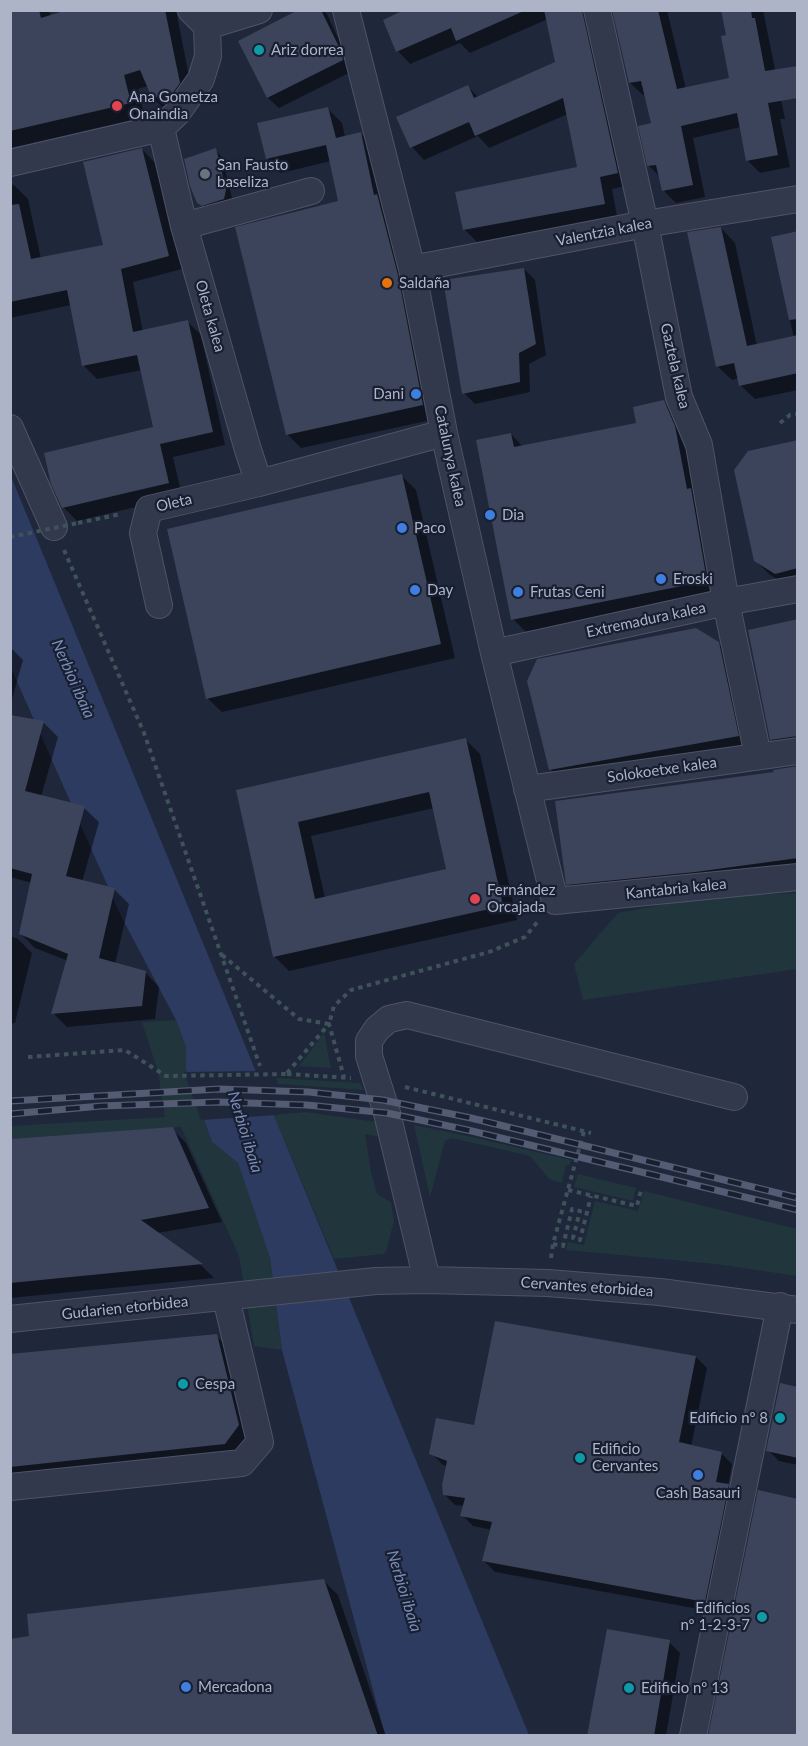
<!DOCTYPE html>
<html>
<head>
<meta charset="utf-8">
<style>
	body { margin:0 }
	#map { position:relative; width:808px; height:1746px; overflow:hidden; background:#1f273b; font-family:Lato,sans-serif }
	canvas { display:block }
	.frame { position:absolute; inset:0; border:12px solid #aeb4c8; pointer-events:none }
</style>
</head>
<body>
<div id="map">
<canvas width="808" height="1746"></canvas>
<div class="frame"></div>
</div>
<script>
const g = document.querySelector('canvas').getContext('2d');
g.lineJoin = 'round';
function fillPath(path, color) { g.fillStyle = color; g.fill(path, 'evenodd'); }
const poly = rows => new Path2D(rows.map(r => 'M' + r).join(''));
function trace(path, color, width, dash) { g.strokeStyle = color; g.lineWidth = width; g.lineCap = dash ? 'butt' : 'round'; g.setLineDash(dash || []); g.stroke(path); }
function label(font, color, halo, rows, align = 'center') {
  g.font = font + ' Lato,sans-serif'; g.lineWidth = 4.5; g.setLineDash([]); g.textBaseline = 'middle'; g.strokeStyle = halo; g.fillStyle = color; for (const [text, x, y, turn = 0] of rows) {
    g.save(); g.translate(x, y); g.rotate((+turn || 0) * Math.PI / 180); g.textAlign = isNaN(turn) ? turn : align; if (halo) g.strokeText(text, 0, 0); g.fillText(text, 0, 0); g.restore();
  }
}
fillPath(poly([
	[797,893,797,969,583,1000,574,964,618,913,703,897],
	[176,1020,186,1047,186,1069,212,1142,238,1163,270,1258,282,1350,254,1346,239,1256,181,1127,11,1139,11,1126,165,1117,158,1072,142,1022],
	[324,1033,331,1068,299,1066],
	[276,1078,360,1083,364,1090,278,1084],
	[306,1112,377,1122,380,1137,365,1134,371,1172,377,1194,391,1202,394,1221,386,1252,384,1254,334,1259,274,1115],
	[414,1125,472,1137,571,1160,570,1165,566,1165,562,1183,549,1179,530,1156,452,1138,445,1141,430,1197],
	[578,1174,636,1188,633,1201,574,1187],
	[644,1191,797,1229,797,1276,715,1264,566,1250,568,1242,584,1245,595,1201,638,1211]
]), '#21353c');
fillPath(poly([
	[10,474,529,1735,385,1735,282,1350,270,1258,238,1163,212,1142,186,1069,186,1047,176,1020,121,916,11,668]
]), '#2e3b60');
fillPath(poly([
	[259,1071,277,1115,201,1120,184,1072]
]), '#1f273b');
fillPath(poly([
	[10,10,49,10,51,17,73,10,176,10,193,97,167,112,153,98,148,86,138,89,145,117,10,148],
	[302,10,323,10,327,14,353,71,279,108,268,98,240,41],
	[408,10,599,10,630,185,612,189,617,216,477,242,464,229,579,169,568,114,489,148,478,136,424,160,412,147,468,87,479,98,557,63,548,19,470,53,460,43,410,64,398,51],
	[614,10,667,10,686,89,731,79,728,36,723,10,763,10,785,119,780,119,790,167,760,173,747,160,741,127,693,138,705,197,676,203,664,191,660,177,649,166,653,124,646,95,643,95,630,83],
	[328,109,342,123,345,137,360,133,374,147,436,419,301,448,287,434,340,202,331,161,281,173,267,158],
	[142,149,155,163,182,269,133,282,143,332,188,322,201,335,225,445,173,457,182,496,77,521,63,507,155,428,142,370,97,379,83,365,71,305,10,318,10,186,14,185,28,199,41,259,105,246],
	[215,150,222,157,232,198,231,206,206,210,199,202],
	[721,228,735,243,757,346,794,338,772,238,798,233,798,390,755,399,740,385,739,378,732,380,717,366],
	[524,269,535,280,546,355,529,364,530,392,475,404,464,393],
	[664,402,678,416,689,442,720,594,527,633,513,619,511,434,523,447,638,424],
	[798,441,798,585,789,587,769,574,756,561],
	[402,476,416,490,455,658,222,712,207,698],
	[798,621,798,752,786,753,771,739],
	[718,643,733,657,752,750,565,783,550,769],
	[10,647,23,660,10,706],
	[10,717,44,723,58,737,41,797,84,808,99,822,82,882,114,889,129,904,115,964,145,972,159,987,155,1019,67,1027,53,1013,68,961,35,948,21,934,32,883,10,877],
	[466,740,480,754,517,920,289,971,275,957,238,791],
	[434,808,448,871,325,898,311,836],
	[798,766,798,874,582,898,568,884,775,773],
	[10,936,18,939,32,953,15,1023,10,1024],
	[172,1129,186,1143,222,1222,157,1233,202,1266,214,1278,10,1298,10,1140],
	[216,1336,231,1350,253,1440,240,1458,10,1483,10,1355],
	[696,1357,707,1368,691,1447,721,1453,732,1464,728,1486,739,1497,715,1612,495,1572,484,1561,492,1530,473,1526,462,1515,464,1506,455,1505,444,1494,447,1467,442,1464,431,1453,475,1426],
	[798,1389,798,1465,779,1461,768,1450],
	[324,1581,338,1595,386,1736,10,1736],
	[669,1642,680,1653,666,1736,588,1736]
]), '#0007');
fillPath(poly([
	[10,10,39,10,41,18,67,10,165,10,180,83,172,94,152,98,140,70,124,75,131,103,10,131],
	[298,10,321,10,341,51,343,60,267,98,238,41],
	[404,10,526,10,456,41,451,28,396,52,383,20],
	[544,10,582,10,618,173,600,177,605,204,463,230,455,192,577,167,563,98,475,136,469,122,410,148,396,117,468,85,474,98,555,62],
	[612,10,658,10,677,89,729,78,721,36,726,35,721,10,751,10,752,18,755,18,765,71,798,66,798,98,768,103,778,155,746,161,737,113,681,126,693,185,662,191,656,165,647,166,638,126,651,123,641,81,629,83],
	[328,107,336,138,361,132,374,195,377,194,398,275,423,405,286,435,235,227,338,201,326,145,266,159,257,123],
	[142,148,169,256,121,269,133,332,188,320,213,432,160,444,169,483,62,508,51,484,44,453,153,427,137,355,82,366,67,290,10,302,10,205,19,204,31,259,103,245,83,162],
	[216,148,226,190,224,199,202,206,197,203,190,186,184,159],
	[721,227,747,346,798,335,798,373,739,386,734,363,716,367,687,232],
	[798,231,798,319,789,320,771,237],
	[524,268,536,344,519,353,520,382,462,394,443,280],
	[664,400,675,426,687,489,691,488,707,581,511,620,476,440,511,433,514,447,636,423,633,407],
	[798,440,798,568,775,574,754,561,734,470,748,451],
	[402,474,441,644,206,699,167,529],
	[798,619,798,736,770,740,748,630],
	[696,628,719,642,739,736,549,770,527,681,537,659],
	[10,715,44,721,25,791,85,806,66,876,115,888,99,958,146,971,142,1006,51,1014,68,954,19,934,32,874,10,868],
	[466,738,503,906,273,957,236,790],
	[429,792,446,869,315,899,298,822],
	[798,766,798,858,695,872,566,885,555,801,774,772,773,770],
	[173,1127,209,1208,141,1220,203,1264,10,1283,10,1139],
	[495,1321,696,1356,679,1442,722,1452,716,1482,729,1484,705,1602,482,1561,492,1522,460,1516,465,1498,443,1495,442,1485,447,1461,429,1454,436,1418,474,1425],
	[217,1334,239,1425,225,1444,10,1467,10,1354],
	[780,1383,798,1387,798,1458,766,1451],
	[758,1490,798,1499,798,1736,708,1736],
	[324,1579,378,1736,10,1736,10,1639,29,1636,27,1614],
	[607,1629,670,1640,654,1736,587,1736]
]), '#3b445b');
const minor = poly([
	[191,10,207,26],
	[259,10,207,26,208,56,201,79,177,113,161,128,184,226,248,450,259,483,444,433],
	[346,10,412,269,444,433,494,653,555,901,798,877],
	[597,10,645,224,679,397,699,445,726,602,758,756],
	[10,163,161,128],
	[184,226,311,191],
	[412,269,645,224,798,199],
	[10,428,54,527],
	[159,605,143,533,149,509,259,483],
	[494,653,726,602,798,589],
	[527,789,798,751],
	[427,1280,387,1113,369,1056,369,1041,377,1029,389,1019,407,1015,734,1097],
	[10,1319,376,1281,427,1280,548,1283,660,1292,798,1310],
	[10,1487,242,1463,260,1442,226,1298],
	[693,1736,780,1306]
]);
trace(minor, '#4e5466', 28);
trace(poly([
	[780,423,790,415,798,414],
	[78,523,121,514],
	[64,550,144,733,260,1066],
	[222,955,299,1019,329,1024,334,1006,351,990,489,952,525,937,539,920],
	[28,1057,125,1050,166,1076,286,1074],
	[287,1073,329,1024,344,1077],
	[287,1074,351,1078],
	[405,1087,591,1133],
	[568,1190,637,1206,641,1190],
	[553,1244,563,1246,572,1209,580,1211,573,1238,580,1240,591,1196],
	[551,1258,553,1244,584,1131]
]), '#3f525a', 4, [4.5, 4.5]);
trace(minor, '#33394c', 26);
const rail = poly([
	[10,1101,219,1089,309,1092,383,1100,471,1118,798,1198],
	[10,1114,101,1106,218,1102,307,1105,387,1113,472,1131,798,1210]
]);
trace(rail, '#545c73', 7);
trace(rail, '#181f30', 4.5, [14]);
trace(poly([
	[10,537,78,523]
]), '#3f525a', 4, [4.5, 4.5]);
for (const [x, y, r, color] of [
	[259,50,6,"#0f9aa8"],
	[117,106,6,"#e0444e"],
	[205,174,6,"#6b7280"],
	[387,283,6,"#e8710a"],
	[416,394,6,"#3f7fe0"],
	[490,515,6,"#3f7fe0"],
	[402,528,6,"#3f7fe0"],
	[661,579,6,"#3f7fe0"],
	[415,590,6,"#3f7fe0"],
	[518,592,6,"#3f7fe0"],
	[475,899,6,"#e0444e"],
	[183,1384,6,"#0f9aa8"],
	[780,1418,6,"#0f9aa8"],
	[580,1458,6,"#0f9aa8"],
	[698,1475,6,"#3f7fe0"],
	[762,1617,6,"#0f9aa8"],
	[186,1687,6,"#3f7fe0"],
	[629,1688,6,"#0f9aa8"]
]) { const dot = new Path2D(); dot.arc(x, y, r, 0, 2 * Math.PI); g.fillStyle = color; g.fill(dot); trace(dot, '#181f30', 2); }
label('15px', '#aeb4c8', '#181f30', [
	["Ariz dorrea",271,50],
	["Ana Gometza",129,97],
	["Onaindia",129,114],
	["San Fausto",217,165],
	["baseliza",217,182],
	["Saldaña",399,283],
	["Dani",404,394,"right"],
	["Dia",502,515],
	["Paco",414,528],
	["Eroski",673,579],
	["Day",427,590],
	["Frutas Ceni",530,592],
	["Fernández",487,890],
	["Orcajada",487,907],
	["Cespa",195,1384],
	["Edificio nº 8",768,1418,"right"],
	["Edificio",592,1449],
	["Cervantes",592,1466],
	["Cash Basauri",698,1493,"center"],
	["Edificios",750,1608,"right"],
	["nº 1-2-3-7",750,1625,"right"],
	["Mercadona",198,1687],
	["Edificio nº 13",641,1688]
], 'left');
label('15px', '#aeb4c8', '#181f30', [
	["Valentzia kalea",604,232,-11],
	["Oleta kalea",210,316,74],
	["Gaztela kalea",675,366,77],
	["Catalunya kalea",450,456,78],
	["Oleta",174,503,-13],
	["Extremadura kalea",646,620,-12],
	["Solokoetxe kalea",662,770,-8],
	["Kantabria kalea",676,889,-6],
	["Cervantes etorbidea",587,1287,4],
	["Gudarien etorbidea",125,1308,-6]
]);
label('italic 16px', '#7a8bb8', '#181f30', [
	["Nerbioi ibaia",73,679,66],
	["Nerbioi ibaia",245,1132,73],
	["Nerbioi ibaia",404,1591,73]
]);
</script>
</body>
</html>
